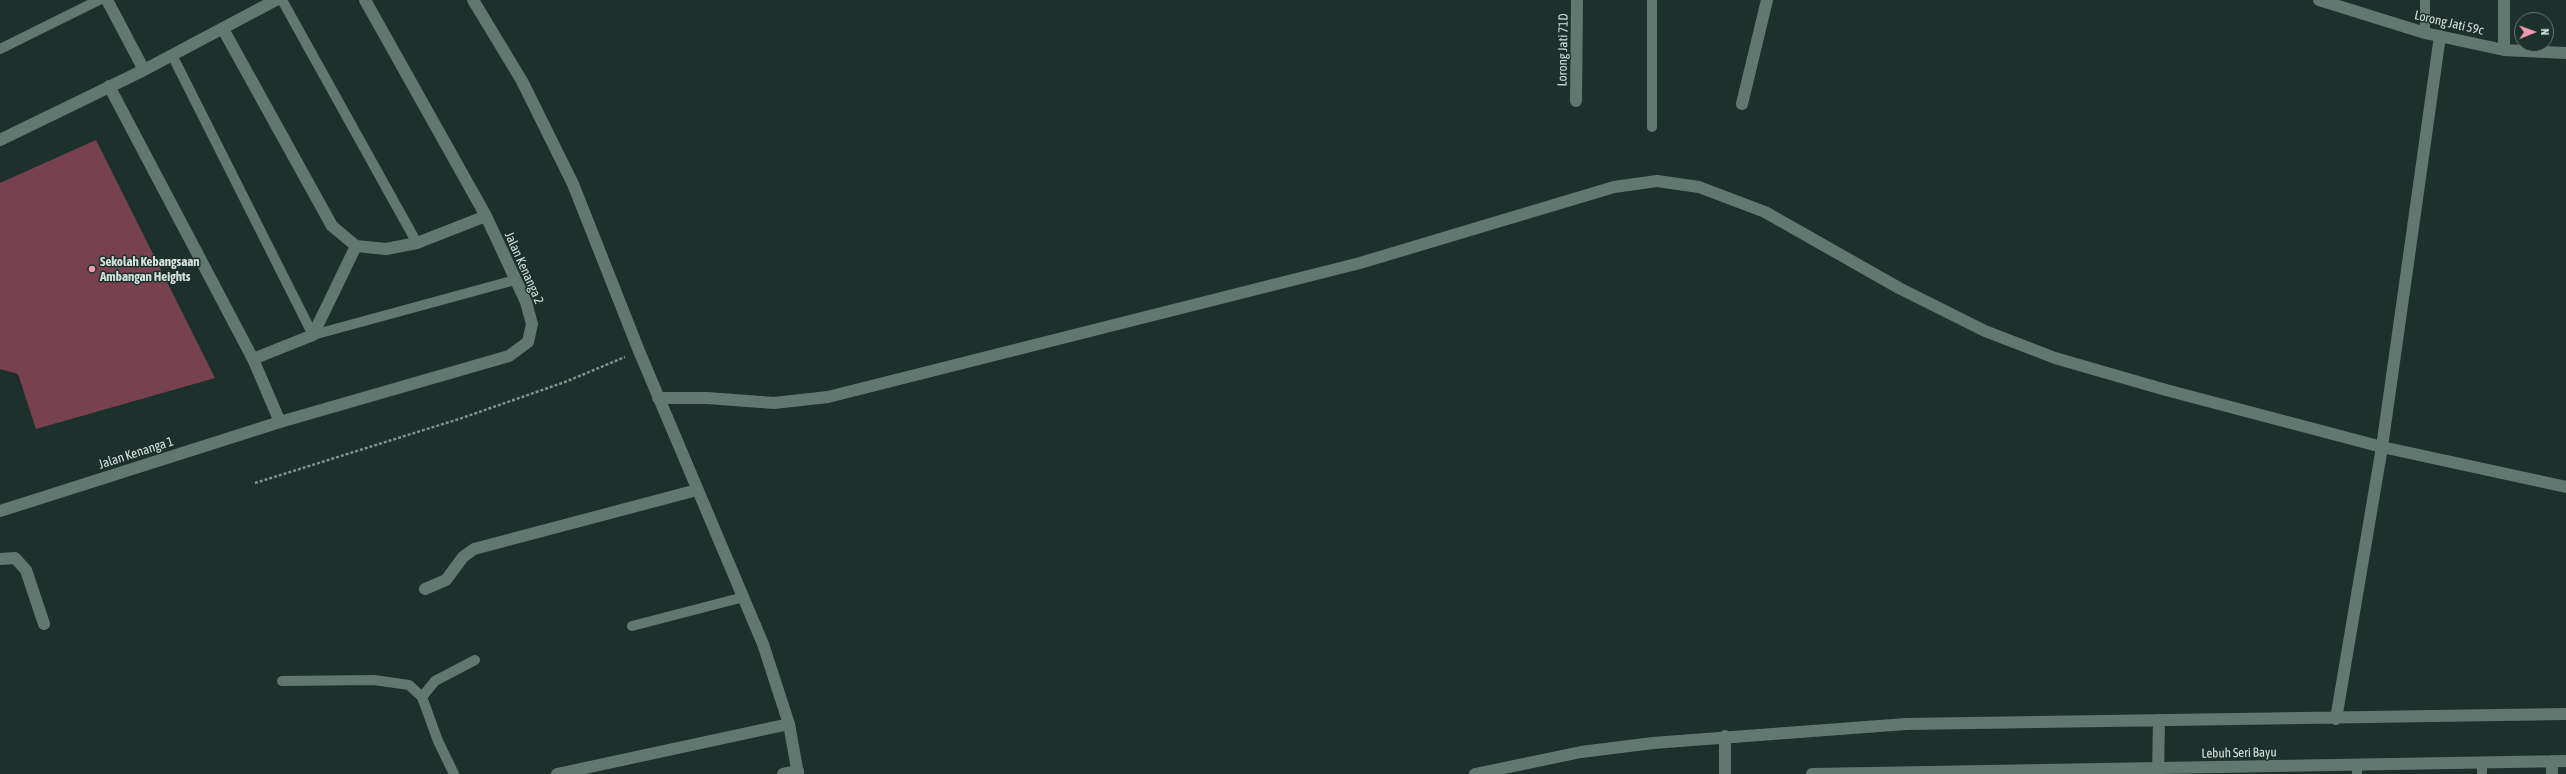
<!DOCTYPE html>
<html>
<head>
<meta charset="utf-8">
<style>
	body { margin:0 }
	#map { position:relative; width:2566px; height:774px; overflow:hidden; background:#1c312c; font-family:"Asap Condensed",sans-serif }
	canvas { display:block }
	.north { position:absolute; left:2514px; top:12px; width:40px; height:40px; box-sizing:border-box; background:#1c312c; border:1px solid #667772; border-radius:50%; rotate:89deg; font-size:11px; font-weight:700; line-height:16px; text-align:center; color:#d4e0dc }
	.north::after { content:''; display:block; margin:auto; width:14px; height:18px; background:#f19ab0; clip-path:polygon(50% 0,100% 100%,50% 72%,0 100%) }
</style>
</head>
<body>
<div id="map">
<canvas width="2566" height="774"></canvas>
<div class="north">N</div>
</div>
<script>
const g = document.querySelector('canvas').getContext('2d');
g.lineJoin = 'round';
function fillPath(path, color) { g.fillStyle = color; g.fill(path, 'evenodd'); }
const poly = rows => new Path2D(rows.map(r => 'M' + r).join(''));
function trace(path, color, width, dash) { g.strokeStyle = color; g.lineWidth = width; g.lineCap = dash ? 'butt' : 'round'; g.setLineDash(dash || []); g.stroke(path); }
function label(font, color, halo, rows, align = 'center') {
  g.font = font + ' "Asap Condensed",sans-serif'; g.lineWidth = 3; g.setLineDash([]); g.textBaseline = 'middle'; g.strokeStyle = halo; g.fillStyle = color; for (const [text, x, y, turn = 0] of rows) {
    g.save(); g.translate(x, y); g.rotate((+turn || 0) * Math.PI / 180); g.textAlign = isNaN(turn) ? turn : align; if (halo) g.strokeText(text, 0, 0); g.fillText(text, 0, 0); g.restore();
  }
}
fillPath(poly([
	[96,140,215,378,36,429,18,374,0,369,0,183]
]), '#784150');
trace(poly([
	[255,483,462,418,565,382,625,357]
]), '#81918c', 2.5, [3, 2]);
trace(poly([
	[282,0,417,243],
	[1652,0,1652,127],
	[2425,0,2425,33],
	[0,49,99,0],
	[172,55,313,335,515,280],
	[632,626,744,597],
	[282,681,374,680,409,685,422,697,438,741,454,774],
	[422,697,435,681,475,660],
	[2482,763,2482,774],
	[2357,765,2357,774]
]), '#617871', 10);
trace(poly([
	[107,0,144,70],
	[2319,0,2425,33,2504,50,2566,53],
	[2504,0,2504,50],
	[223,29,332,226,356,246,386,249,417,243,486,216],
	[109,86,253,359,280,422],
	[1576,101,1577,0],
	[1742,104,1767,0],
	[0,140,144,70,276,0],
	[253,359,313,335,356,246],
	[658,398,707,398,774,403,828,397,1360,263,1614,187,1657,181,1699,187,1765,212,1899,288,1985,331,2055,358,2166,390,2382,447,2566,487],
	[0,511,280,422,509,356,528,342,532,324,526,302,486,216,365,0],
	[0,559,15,558,26,570,44,624],
	[425,589,446,580,463,557,474,549,697,490],
	[2336,719,2382,447,2440,36],
	[557,774,789,724],
	[783,774,798,771],
	[1475,774,1581,752,1653,743,1906,724,2566,714],
	[1725,774,1725,736],
	[1812,774,2566,761],
	[2158,774,2159,720],
	[2552,774,2552,761]
]), '#617871', 12);
trace(poly([
	[473,0,522,81,573,184,639,351,763,644,789,724,798,774]
]), '#617871', 12);
for (const [x, y, r, color] of [
	[92,269,4,"#f19ab0"]
]) { const dot = new Path2D(); dot.arc(x, y, r, 0, 2 * Math.PI); g.fillStyle = color; g.fill(dot); trace(dot, '#1c312c', 1.5); }
label('13px', '#d4e0dc', '#1c312c', [
	["Lorong Jati 59c",2449,23,13],
	["Lorong Jati 71D",1563,50,-89],
	["Jalan Kenanga 2",524,268,66],
	["Jalan Kenanga 1",136,453,-18],
	["Lebuh Seri Bayu",2239,753,-1]
]);
label('bold 13px', '#d4e0dc', '#1c312c', [
	["Sekolah Kebangsaan",100,262],
	["Ambangan Heights",100,277]
], 'left');
</script>
</body>
</html>
